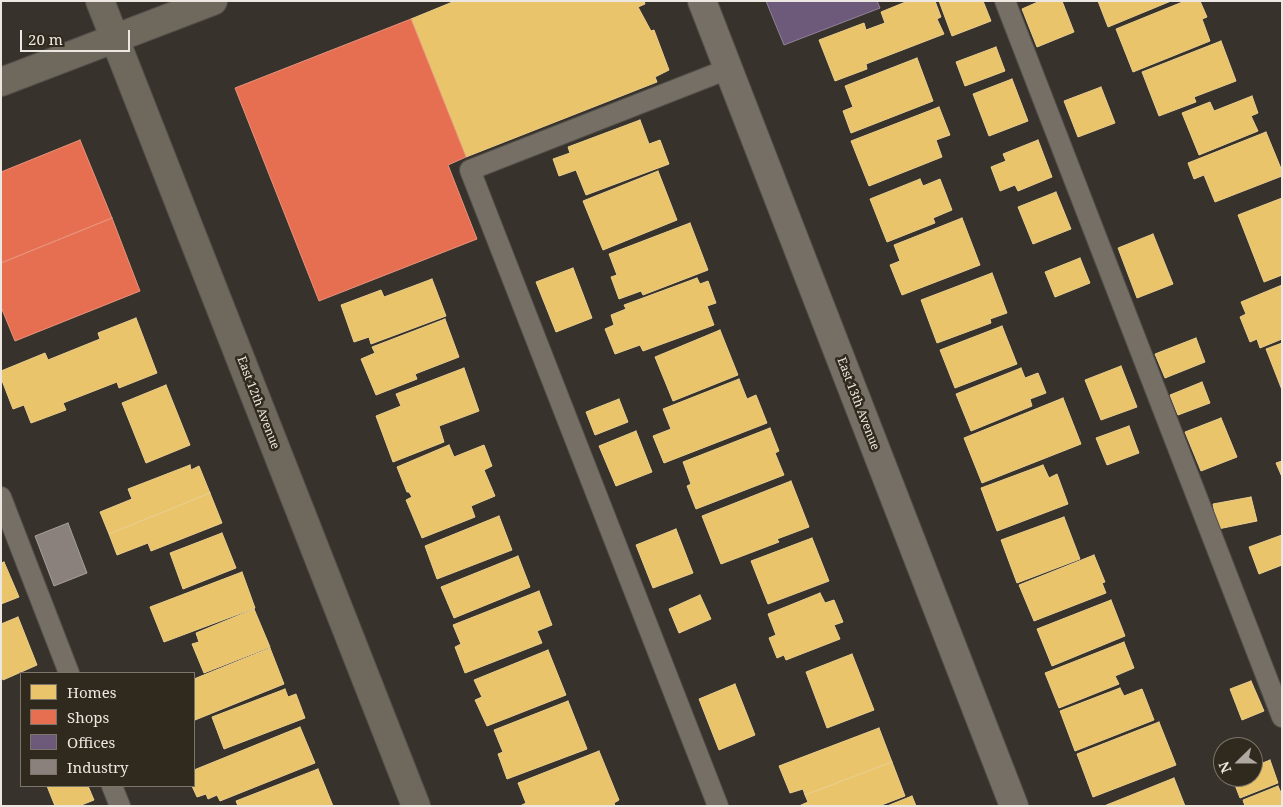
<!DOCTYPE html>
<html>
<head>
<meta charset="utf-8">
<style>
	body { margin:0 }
	#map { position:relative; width:1283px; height:807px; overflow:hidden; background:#37322c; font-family:"Noto Serif",serif }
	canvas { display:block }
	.frame { position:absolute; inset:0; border:2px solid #ece7e0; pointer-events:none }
	.legend { position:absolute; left:20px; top:672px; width:175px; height:115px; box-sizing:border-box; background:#30291d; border:1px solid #7b756b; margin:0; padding:6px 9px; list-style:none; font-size:15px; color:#ece7e0 }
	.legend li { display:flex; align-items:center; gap:10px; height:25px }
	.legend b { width:25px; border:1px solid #7b756b }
	.north { position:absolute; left:1213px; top:737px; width:50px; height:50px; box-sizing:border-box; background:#30291d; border:1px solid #7b756b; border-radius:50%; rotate:248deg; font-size:14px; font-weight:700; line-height:20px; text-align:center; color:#ece7e0 }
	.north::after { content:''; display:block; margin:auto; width:18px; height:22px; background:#ada8a1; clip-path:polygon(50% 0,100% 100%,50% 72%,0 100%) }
	.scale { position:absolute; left:20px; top:30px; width:110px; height:22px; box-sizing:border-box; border:2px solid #ece7e0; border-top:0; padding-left:6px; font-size:15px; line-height:18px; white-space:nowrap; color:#ece7e0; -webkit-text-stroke:4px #30291d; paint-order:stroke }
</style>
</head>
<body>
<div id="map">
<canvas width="1283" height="807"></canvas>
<div class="frame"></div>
<ul class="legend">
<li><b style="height:14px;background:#e9c46a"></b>Homes</li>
<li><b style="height:14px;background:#e76f51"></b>Shops</li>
<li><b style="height:14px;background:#6d597a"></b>Offices</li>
<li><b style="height:14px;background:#8a817c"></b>Industry</li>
</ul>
<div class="north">N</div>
<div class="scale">20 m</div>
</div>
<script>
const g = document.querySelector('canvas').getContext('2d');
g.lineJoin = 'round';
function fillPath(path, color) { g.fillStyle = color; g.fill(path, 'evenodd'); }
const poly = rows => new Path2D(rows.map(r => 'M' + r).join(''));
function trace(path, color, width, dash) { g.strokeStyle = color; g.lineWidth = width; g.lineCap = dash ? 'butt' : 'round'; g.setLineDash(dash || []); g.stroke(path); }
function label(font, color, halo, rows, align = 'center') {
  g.font = font + ' "Noto Serif",serif'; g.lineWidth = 5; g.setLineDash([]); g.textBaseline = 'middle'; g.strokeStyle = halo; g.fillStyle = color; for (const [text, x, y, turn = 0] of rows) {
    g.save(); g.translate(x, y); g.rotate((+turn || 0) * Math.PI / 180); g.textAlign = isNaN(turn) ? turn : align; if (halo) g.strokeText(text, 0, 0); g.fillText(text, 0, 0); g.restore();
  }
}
const homes = poly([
	[455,1,644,1,645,4,638,7,651,31,654,30,669,70,655,77,657,82,466,157,411,19,455,1],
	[908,1,935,1,941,17,937,19,944,34,866,64,867,69,835,81,819,40,864,23,866,30,885,23,881,12,908,1],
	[939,1,983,1,991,21,952,36,939,1],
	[1040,1,1062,1,1074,32,1037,47,1022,9,1040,1],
	[1098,1,1171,1,1108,27,1098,1],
	[1185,1,1200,1,1207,17,1202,19,1210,41,1133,72,1116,29,1185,1],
	[1221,41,1236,81,1194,97,1196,102,1159,116,1142,72,1221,41],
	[996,47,1005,71,965,86,956,62,996,47],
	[917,58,933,101,851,133,843,111,853,107,845,86,917,58],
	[1012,79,1028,121,989,136,973,94,1012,79],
	[1101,87,1115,123,1078,137,1064,101,1101,87],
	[1252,96,1258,113,1251,116,1258,131,1199,155,1182,113,1210,102,1214,111,1252,96],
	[939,107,950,135,936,140,942,157,869,186,851,141,939,107],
	[640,120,649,144,660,140,669,164,586,195,576,170,559,176,553,159,570,153,568,147,640,120],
	[1266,132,1282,171,1282,176,1215,202,1204,175,1194,179,1188,163,1266,132],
	[1038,140,1052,177,1018,191,1015,185,1000,191,991,167,1006,161,1003,154,1038,140],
	[658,171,677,220,603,250,583,201,658,171],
	[920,179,923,186,940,179,952,210,933,218,935,223,887,242,870,199,920,179],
	[1056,192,1071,229,1033,244,1018,207,1056,192],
	[1282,198,1282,275,1264,282,1238,215,1282,198],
	[962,218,980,265,902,295,890,265,900,261,894,245,962,218],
	[690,223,708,270,643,295,641,291,619,299,611,277,617,275,609,254,690,223],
	[1153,234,1173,284,1137,298,1118,248,1153,234],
	[1080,258,1090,283,1055,297,1045,272,1080,258],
	[573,268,592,318,556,332,536,282,573,268],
	[992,273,1007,313,990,319,991,323,937,343,921,300,992,273],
	[697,278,700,284,708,281,716,303,707,306,714,325,643,351,640,345,615,354,605,329,614,325,611,315,626,309,624,305,697,278],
	[432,279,446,316,371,344,369,337,354,342,341,305,381,290,384,297,432,279],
	[1282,285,1282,339,1260,348,1257,339,1250,342,1240,317,1246,314,1241,302,1282,285],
	[136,318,157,373,119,388,117,382,63,403,66,410,31,423,24,405,13,409,1,378,1,371,45,353,48,360,100,339,98,333,136,318],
	[445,319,459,357,415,374,417,379,376,395,361,359,375,353,372,347,445,319],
	[1002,326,1017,364,955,388,940,350,1002,326],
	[720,330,738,375,673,401,655,357,720,330],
	[1196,338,1205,362,1165,378,1155,354,1196,338],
	[1282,343,1282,390,1266,349,1282,343],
	[1121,366,1137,407,1101,420,1085,380,1121,366],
	[464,368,479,411,439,426,444,442,393,462,376,416,401,406,396,394,464,368],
	[1021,368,1025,378,1038,373,1046,393,1030,399,1032,406,971,431,956,394,1021,368],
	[739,379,747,399,756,395,767,423,664,463,653,436,671,429,663,409,739,379],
	[1202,382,1210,403,1178,415,1170,395,1202,382],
	[166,385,190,445,146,463,122,403,166,385],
	[1063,398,1081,444,982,483,964,438,1063,398],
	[619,399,628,422,595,435,586,412,619,399],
	[1221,418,1237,457,1201,471,1185,432,1221,418],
	[1129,426,1139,453,1107,465,1096,438,1129,426],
	[770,428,779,451,775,453,784,475,696,509,687,486,691,484,683,462,770,428],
	[636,431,652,472,616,486,599,446,636,431],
	[449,445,454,457,484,445,492,466,484,470,495,496,471,506,475,517,422,538,406,500,412,497,409,492,407,492,397,467,449,445],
	[1282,461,1282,477,1276,463,1282,461],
	[190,465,191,470,199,466,210,493,109,534,100,512,132,499,128,489,190,465],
	[1043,465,1049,478,1057,474,1068,504,997,531,981,488,1043,465],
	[791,481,809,527,777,539,779,542,721,564,702,516,791,481],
	[210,493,222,523,151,551,148,543,117,555,109,534,210,493],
	[1251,497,1257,521,1218,529,1213,504,1251,497],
	[499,516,512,550,437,579,425,546,499,516],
	[1064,517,1080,559,1017,583,1001,540,1064,517],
	[676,529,693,573,653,588,636,545,676,529],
	[222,533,236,568,183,589,170,553,222,533],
	[1282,535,1282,565,1259,574,1249,547,1282,535],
	[812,538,829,581,768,604,751,561,812,538],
	[1094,555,1105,582,1102,583,1106,593,1034,621,1019,585,1094,555],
	[518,556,530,587,454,618,441,587,518,556],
	[4,562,19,597,1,604,1,563,4,562],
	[242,572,255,608,164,642,150,607,242,572],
	[539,591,552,625,537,631,542,643,465,673,455,647,461,644,453,625,539,591],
	[820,593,825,603,834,600,843,622,834,625,840,639,786,660,784,655,777,658,769,638,776,635,768,614,820,593],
	[700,595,711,619,679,633,669,609,700,595],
	[1111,600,1125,636,1052,666,1037,629,1111,600],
	[254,609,270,647,204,673,192,644,199,642,196,633,254,609],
	[18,617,37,665,3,680,1,675,1,624,18,617],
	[1124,642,1134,668,1115,676,1119,684,1059,708,1045,673,1124,642],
	[270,648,284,684,195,720,194,679,270,648],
	[548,650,566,695,487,726,475,700,482,697,474,680,548,650],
	[852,654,874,710,827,728,806,672,852,654],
	[1251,681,1264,711,1242,720,1230,689,1251,681],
	[735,684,755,735,719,750,699,699,735,684],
	[1120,688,1124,696,1142,689,1154,720,1075,751,1060,711,1120,688],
	[285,689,288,697,296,694,305,718,224,749,212,717,285,689],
	[568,701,587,749,507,779,498,754,503,752,494,730,568,701],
	[1159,722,1176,765,1093,797,1077,754,1159,722],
	[300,727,315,763,220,801,217,795,208,799,206,794,197,797,192,786,194,786,194,770,300,727],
	[879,728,892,762,805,795,803,789,790,793,779,766,879,728],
	[599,751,619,800,614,803,615,806,520,806,526,803,518,783,599,751],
	[1270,760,1278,783,1240,798,1232,777,1253,777,1253,767,1270,760],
	[892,762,905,796,879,806,799,806,808,802,805,795,892,762],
	[318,769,333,806,238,806,236,801,318,769],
	[1174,778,1185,806,1104,806,1174,778],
	[47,786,88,786,94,800,79,806,55,806,47,786],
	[1278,786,1282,795,1282,806,1245,806,1243,800,1278,786],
	[912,796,916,806,887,806,912,796]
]);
fillPath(homes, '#e9c46a');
trace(homes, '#eace8d', 1);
const shops = poly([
	[411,19,466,157,448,165,477,239,319,301,235,88,411,19],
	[80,140,112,218,1,263,1,172,80,140],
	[112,218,140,291,15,341,1,307,1,263,112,218]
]);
fillPath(shops, '#e76f51');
trace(shops, '#e8937c', 1);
const offices = poly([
	[766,1,877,1,880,8,784,45,766,1]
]);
fillPath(offices, '#6d597a');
trace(offices, '#938499', 1);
const industry = poly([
	[68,523,87,573,54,586,35,536,68,523]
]);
fillPath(industry, '#8a817c');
trace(industry, '#a7a09a', 1);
const lane = poly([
	[1005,1,1282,717],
	[1,497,69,673],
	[112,786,120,806],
	[718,806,470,170,728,69]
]);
const street = poly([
	[702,1,1014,806]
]);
const secondary = poly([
	[100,1,416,806],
	[1,82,213,1]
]);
trace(lane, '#534f4a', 22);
trace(street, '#534f4a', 30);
trace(secondary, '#534f4a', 30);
trace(lane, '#756f65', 20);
trace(street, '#756f65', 28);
trace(secondary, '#6e685d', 28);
label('12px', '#ece7e0', '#30291d', [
	["East 12th Avenue",258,403,69],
	["East 13th Avenue",858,404,69]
]);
</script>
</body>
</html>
